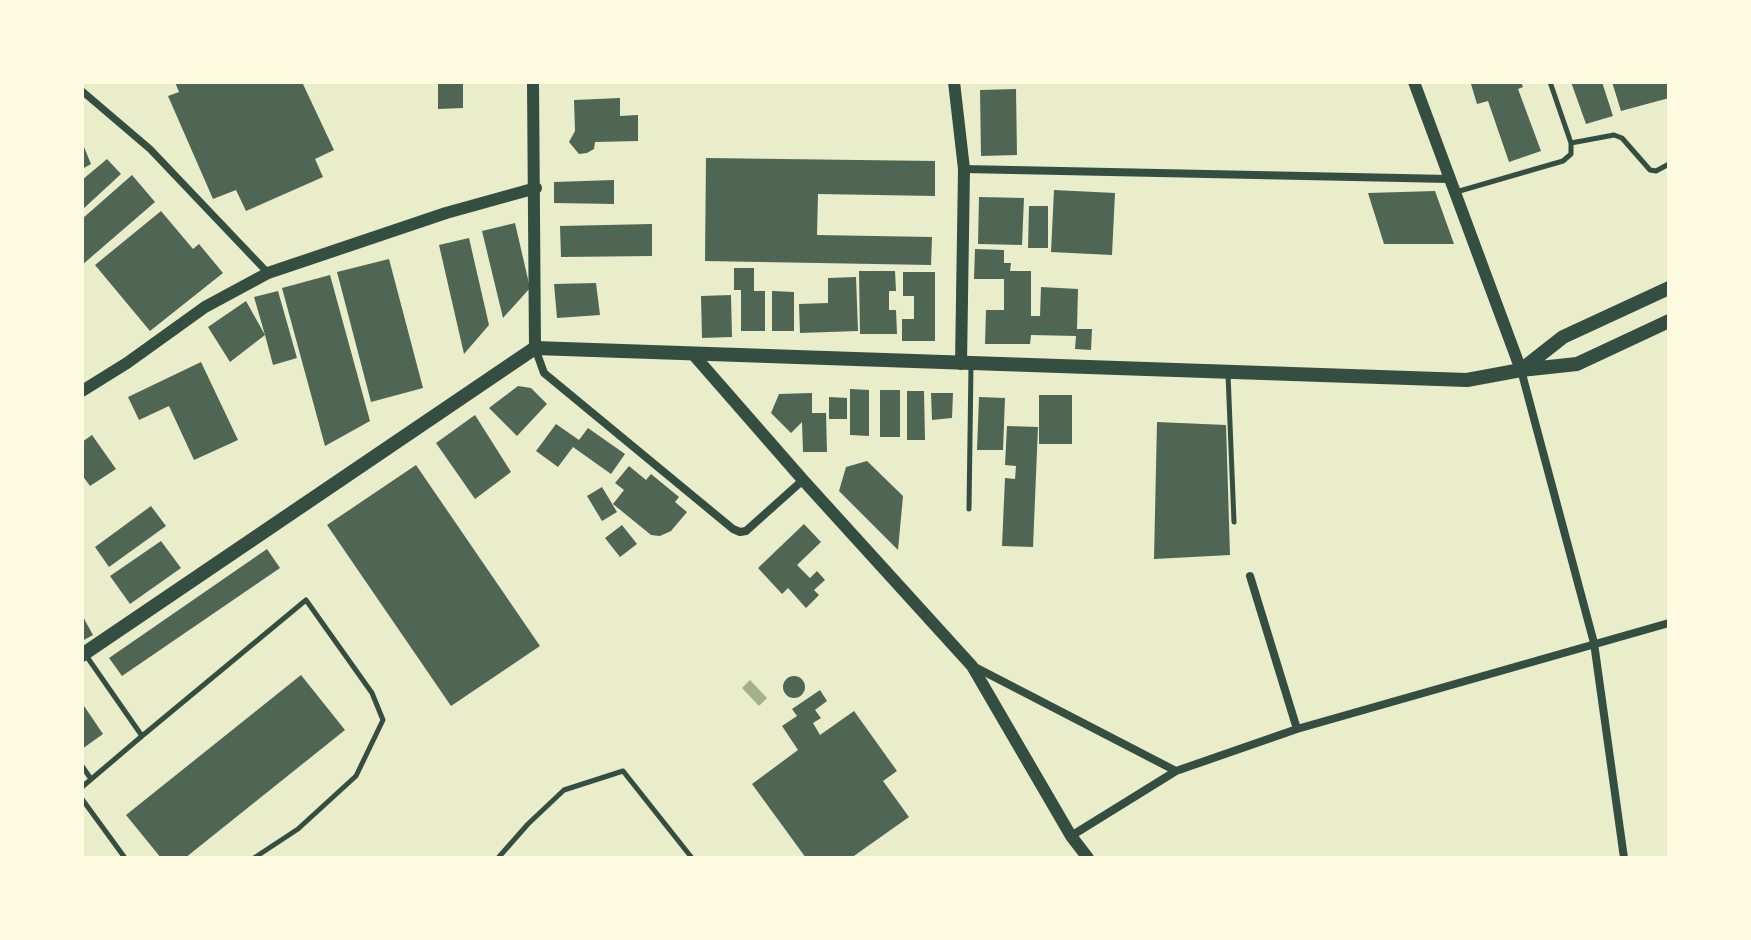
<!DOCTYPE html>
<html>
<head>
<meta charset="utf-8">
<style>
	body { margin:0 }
	#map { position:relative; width:1751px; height:940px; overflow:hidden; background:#e9edc9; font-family:"Fira Sans Condensed",sans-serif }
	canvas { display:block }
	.frame { position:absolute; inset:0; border:84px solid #fefae0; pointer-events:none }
</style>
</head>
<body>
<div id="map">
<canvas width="1751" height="940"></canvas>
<div class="frame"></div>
</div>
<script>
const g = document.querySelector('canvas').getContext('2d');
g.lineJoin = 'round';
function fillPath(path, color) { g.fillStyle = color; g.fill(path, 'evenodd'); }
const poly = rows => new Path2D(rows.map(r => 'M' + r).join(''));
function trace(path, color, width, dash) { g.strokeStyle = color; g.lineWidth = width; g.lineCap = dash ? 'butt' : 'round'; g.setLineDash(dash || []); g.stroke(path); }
fillPath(poly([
	[750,680,767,698,759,706,742,688]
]), '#a3b18a');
fillPath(poly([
	[175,82,302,82,334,150,315,159,323,177,246,211,236,190,213,199,168,96,179,92],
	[438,82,463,82,463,108,438,109],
	[1481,82,1521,82,1523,87,1518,89,1541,151,1509,162,1488,101,1477,104,1471,84],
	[1571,82,1602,82,1613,116,1586,124],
	[1612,82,1669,82,1669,98,1621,111],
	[1016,89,1017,155,981,156,980,90],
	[620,98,620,116,638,115,638,141,595,142,594,149,587,153,579,154,569,142,575,131,574,100],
	[82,142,91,164,82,169],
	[706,158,935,161,935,196,818,194,817,235,932,237,931,265,705,261],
	[107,159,121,174,82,210,82,180],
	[132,175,155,202,82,265,82,219],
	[614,180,614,204,554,203,554,182],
	[1054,190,1115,193,1112,255,1051,252],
	[1435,191,1454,244,1384,244,1368,193],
	[979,197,1024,198,1022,245,978,244],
	[1029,206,1048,206,1048,248,1028,248],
	[161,211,193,249,199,244,223,273,150,331,95,265],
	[515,223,530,288,503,318,482,231],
	[652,224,652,256,561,257,560,226],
	[469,238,489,325,464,354,439,245],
	[975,249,1004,250,1004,263,1011,263,1010,271,1031,271,1031,316,1040,316,1041,287,1078,289,1077,329,1092,329,1091,350,1075,349,1076,336,1031,335,1030,344,985,344,986,310,1004,310,1004,279,974,279],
	[389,259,423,388,371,402,337,272],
	[734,268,754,268,754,291,765,291,765,331,741,331,741,290,734,290],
	[859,271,895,271,896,291,889,291,889,310,896,310,897,334,860,334],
	[903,272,935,272,935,341,902,341,902,319,914,319,914,296,903,296],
	[330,275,370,421,325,446,282,288],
	[856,277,858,331,800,333,799,304,828,303,828,278],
	[596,283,600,315,557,318,554,284],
	[278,291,297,358,273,365,265,335,230,362,208,327,246,301,265,335,254,297],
	[772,291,794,292,794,331,772,331],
	[731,295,732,337,702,338,701,296],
	[201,362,238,440,194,460,169,406,139,420,128,397],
	[518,386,531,388,547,404,517,436,489,408],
	[850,389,869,390,869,436,850,435],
	[880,390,900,390,900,437,880,437],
	[907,391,924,391,925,440,907,440],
	[812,393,812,413,826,413,827,452,803,452,802,422,791,433,771,413,779,394],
	[931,393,953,393,952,418,932,420],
	[1039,395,1072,395,1072,444,1039,444],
	[829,397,847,398,847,419,829,419],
	[979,397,1005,398,1003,450,977,450],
	[475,415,511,472,475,499,436,443],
	[1157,422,1226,425,1230,555,1154,559],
	[556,424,579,440,588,428,625,454,611,474,573,447,558,467,536,451],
	[1007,426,1038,427,1033,547,1002,546,1005,478,1015,479,1016,466,1005,465],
	[92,435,116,469,90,486,82,475,82,442],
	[867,461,903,496,898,550,839,491,846,467],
	[416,465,540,646,451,706,327,525],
	[629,466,646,480,651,474,679,497,675,502,687,512,671,531,660,536,651,535,613,504,624,490,615,483],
	[602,487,617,512,602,521,587,496],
	[151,506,166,526,109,567,95,547],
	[804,524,821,542,797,565,810,578,817,571,825,580,814,590,819,595,806,608,788,588,782,594,758,568],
	[622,525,637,544,620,557,605,538],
	[161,541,181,568,130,604,110,576],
	[267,549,280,568,122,676,109,658],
	[82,615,93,635,82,641],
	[301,675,345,730,185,858,161,858,126,815],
	'783 687a11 11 0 1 1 22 0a11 11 0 1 1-22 0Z',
	[820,690,827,701,815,710,821,718,813,723,820,735,854,711,897,771,883,781,909,817,851,858,806,858,752,784,798,750,782,726,797,716,792,709],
	[82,703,103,734,82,749]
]), '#4f6655');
trace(poly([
	[1571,143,1614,135,1622,138,1650,170,1656,171,1669,164],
	[1456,192,1563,161,1571,154,1571,143,1550,82],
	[1228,374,1234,522],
	[969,509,971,365],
	[85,654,142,736,306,600,372,693,383,720,356,776,298,829,254,858],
	[82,766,91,779],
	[82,787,142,736],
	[82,799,125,858],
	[498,858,528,824,564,790,623,771,692,858]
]), '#344e41', 5);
trace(poly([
	[82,91,150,149,268,273]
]), '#344e41', 7);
trace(poly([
	[964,169,1450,179],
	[535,348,544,373,733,529,740,532,746,531,803,480],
	[1521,370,1594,643,1624,858],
	[1250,576,1297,729],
	[973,666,1176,771],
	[1071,836,1176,771,1297,729,1669,623]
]), '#344e41', 8);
trace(poly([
	[533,82,535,348],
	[954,82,964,169,961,364],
	[1414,82,1521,370],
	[692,353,803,480,972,666,1071,836,1088,858],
	[82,391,127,363,205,307,268,273,446,213,536,188]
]), '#344e41', 12);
trace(poly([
	[1521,370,1563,337,1669,288],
	[82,655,535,348,1467,380,1521,370,1577,364,1669,321]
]), '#344e41', 14);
</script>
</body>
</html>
